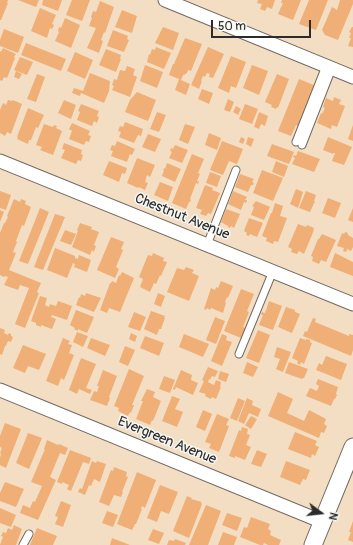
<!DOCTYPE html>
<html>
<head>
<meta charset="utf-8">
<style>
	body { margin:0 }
	#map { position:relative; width:353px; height:545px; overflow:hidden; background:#f3dec3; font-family:Pangolin,sans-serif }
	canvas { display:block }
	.north { position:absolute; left:301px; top:493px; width:40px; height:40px; -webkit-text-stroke:3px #f6f6f2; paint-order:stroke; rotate:105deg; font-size:11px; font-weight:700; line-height:16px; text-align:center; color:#2b2b2b }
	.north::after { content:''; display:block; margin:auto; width:14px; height:18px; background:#2b2b2b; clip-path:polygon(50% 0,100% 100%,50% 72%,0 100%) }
	.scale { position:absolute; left:211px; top:20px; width:100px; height:18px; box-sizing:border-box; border:2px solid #2b2b2b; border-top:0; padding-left:5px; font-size:12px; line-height:14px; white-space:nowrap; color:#2b2b2b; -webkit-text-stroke:3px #f6f6f2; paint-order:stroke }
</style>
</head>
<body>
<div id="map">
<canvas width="353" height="545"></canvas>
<div class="north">N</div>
<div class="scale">50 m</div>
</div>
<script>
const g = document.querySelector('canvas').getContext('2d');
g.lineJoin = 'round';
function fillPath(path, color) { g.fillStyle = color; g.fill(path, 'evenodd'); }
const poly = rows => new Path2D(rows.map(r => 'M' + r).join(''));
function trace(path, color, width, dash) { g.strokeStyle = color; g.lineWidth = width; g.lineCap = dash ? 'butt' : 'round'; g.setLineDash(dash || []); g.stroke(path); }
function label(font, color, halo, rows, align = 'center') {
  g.font = font + ' Pangolin,sans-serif'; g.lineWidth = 3; g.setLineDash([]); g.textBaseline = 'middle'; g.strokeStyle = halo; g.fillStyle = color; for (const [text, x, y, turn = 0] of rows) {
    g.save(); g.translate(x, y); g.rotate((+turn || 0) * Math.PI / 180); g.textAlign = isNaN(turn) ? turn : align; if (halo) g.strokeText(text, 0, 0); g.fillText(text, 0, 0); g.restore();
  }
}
fillPath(poly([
	[0,0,8,0,7,3,8,3,1,20,0,20],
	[18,0,39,0,36,7],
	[43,0,62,0,58,11,42,5],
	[72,0,90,0,82,21,66,15],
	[258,0,275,0,272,9,267,7,265,11,260,9,262,4,257,3],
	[282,0,301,0,293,20,278,14,283,3,281,3],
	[309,0,328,0,316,30,299,24],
	[340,0,353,0,353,4,338,40,325,35,322,30,332,7,337,10],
	[100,1,114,7,105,33,104,32,101,40,103,41,99,53,87,48,96,28,89,26,92,18,91,17,93,11,96,12],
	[40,8,56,15,52,24,54,25,52,29,50,28,47,38,31,31],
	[122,10,137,16,132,33,115,27],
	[65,18,80,25,71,48,55,41,59,32,58,31,59,27,61,28],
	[163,27,179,33,173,50,155,43],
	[352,27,353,27,353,47,348,46,351,38,349,38,351,33,349,32],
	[4,29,24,37,18,53,0,46,0,40],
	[113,30,128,36,127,39,129,40,124,52,107,46],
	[185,38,202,44,191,71,188,70,187,73,184,75,183,75,181,80,190,84,186,95,175,90,179,79,169,75,173,64,174,64],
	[26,43,66,59,61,71,21,55],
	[156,47,171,53,164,69,147,62,149,54,150,55,152,49,155,50],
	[208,47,224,54,213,78,209,77,210,74,207,73,205,77,203,76,201,81,202,81,199,89,191,85],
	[3,48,16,54,14,57,15,58,7,78,4,77,2,81,0,80,0,51,1,52],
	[106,49,121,55,120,59,121,59,116,72,99,65],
	[75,52,93,60,85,79,67,71],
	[231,56,246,62,236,88,231,86,229,93,218,88],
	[20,57,33,62,27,75,14,70],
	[145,65,163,72,157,88,140,81],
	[252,65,268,71,259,95,243,88],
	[127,66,135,69,133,75,137,77,130,97,112,90,114,86,112,85,114,79,117,80,120,70,125,71],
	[16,71,22,74,19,79,14,77],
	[90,73,110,81,109,91,104,103,81,93,80,96,72,93,74,88,83,91],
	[37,74,45,77,36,102,27,99],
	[277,74,289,79,278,108,277,107,276,109,271,107,272,105,265,102],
	[299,79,316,86,300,127,296,125,291,136,278,131],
	[202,89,213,93,209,104,198,99],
	[137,92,156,100,148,121,125,112,130,100],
	[334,97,341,100,339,104,345,106,337,127,332,125,331,129,317,123,321,113,322,114,325,108,323,107,326,98,333,101],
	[228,99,234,102,230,112,224,110],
	[8,100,12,101,13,100,22,104,11,134,7,132,5,136,0,133,0,110,3,103,6,105],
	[64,100,76,105,71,119,58,113],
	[81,104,99,111,97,116,99,117,97,123,94,121,92,126,77,120,80,112,78,111],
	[245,104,258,109,252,124,239,119],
	[236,106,241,109,238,115,233,112],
	[28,108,44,115,38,128,36,127,31,140,29,140,28,144,17,139,18,137,17,137],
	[157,112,166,115,159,132,150,129],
	[259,112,268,116,265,126,261,124,259,129,254,127],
	[125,122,143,129,141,136,138,135,134,143,119,137,121,132,118,131,120,126,123,127],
	[72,123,90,131,88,135,91,136,89,142,86,141,84,145,69,139,72,131,69,129],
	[44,124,53,127,54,125,57,126,56,128,62,131,53,155,40,150,42,147,36,145],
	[185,124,195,127,188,144,179,140],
	[353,125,353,141,348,139],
	[209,133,221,138,217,150,205,145],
	[148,134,161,139,155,152,142,147],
	[241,137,245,139,243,144,239,142],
	[248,137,254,139,251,147,246,144],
	[328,137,352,147,344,165,332,161,335,153,333,153,333,154,323,150],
	[117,141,135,149,132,155,130,154,127,162,111,156,113,151,110,150,112,145,115,146],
	[222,141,243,149,237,164,229,161,223,175,210,170],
	[64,143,82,150,81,154,83,155,81,161,78,160,76,164,61,158,65,150,62,149],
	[272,144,294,152,289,164,267,156],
	[175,145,188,150,182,163,169,158,172,152,170,151,171,148,173,149],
	[298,151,320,159,314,172,292,164,295,158,293,157,294,155,296,156],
	[192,154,204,159,198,173,200,174,197,181,199,181,198,184,196,183,190,199,191,200,190,202,189,202,186,209,172,203],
	[137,158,155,165,150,177,147,175,145,182,148,183,145,190,139,187,138,188,127,183],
	[109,161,127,168,125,174,122,173,119,182,103,175],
	[276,161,288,166,284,177,272,172],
	[167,163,181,169,175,182,162,176,164,170,163,170,164,168,165,169],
	[262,170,283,178,273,201,253,193],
	[210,172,221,176,217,187,206,183],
	[240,174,254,179,252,182,254,183,253,185,251,185,248,192,235,187],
	[160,182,173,187,168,201,154,195],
	[205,185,213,188,212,190,220,193,211,214,208,213,206,216,200,214,202,210,196,208],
	[296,189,303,192,298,208,290,204],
	[0,191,11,195,6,210,0,208],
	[233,191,247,197,245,200,247,200,246,203,244,202,241,210,228,204],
	[306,191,316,195,314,201,315,201,310,212,299,208],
	[328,198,341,203,335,218,322,213],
	[14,199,20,202,21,199,26,201,25,204,31,207,24,226,22,225,16,241,17,242,13,252,16,253,9,270,41,283,37,292,39,293,25,328,15,324,29,288,20,285,18,290,4,285,8,277,5,276,4,277,0,275,0,233,4,223,5,223,8,217,7,216],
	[256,201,270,207,264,220,251,215,254,207,252,206],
	[275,203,283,206,280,216,287,218,278,242,274,241,273,244,266,241,267,238,262,236,271,213,272,213],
	[40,208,49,212,28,264,19,261],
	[353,208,353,222,348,220],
	[226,209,240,214,234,228,231,226,230,228,228,227,228,226,221,222],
	[0,210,4,212,0,222],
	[55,214,65,217,43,270,34,267],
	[249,218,263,223,257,237,250,234,249,236,246,235,247,233,244,231],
	[80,223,92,227,91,229,99,232,94,245,96,246,94,252,92,250,90,255,72,247,78,231,77,230],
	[298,224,306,227,307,225,314,228,313,230,314,230,304,254,299,251,297,254,291,252,292,249,288,247],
	[65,230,76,234,71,245,60,241],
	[345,232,348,233,348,235,353,238,353,247,351,251,347,249,346,252,343,251,344,248,337,246,342,233,344,234],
	[322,234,336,240,326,262,321,260,319,264,312,261,313,257,311,256,318,239,319,239],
	[111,237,124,242,121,249,123,250,116,267,119,269,115,278,97,270],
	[55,248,75,256,75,258,78,259,79,255,91,260,87,272,74,267,75,264,73,263,67,278,47,270],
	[153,253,164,258,163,261,167,262,161,276,160,275,156,284,154,283,150,292,140,287,143,279,139,277,148,255,152,256],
	[335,253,353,262,353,276,330,267],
	[186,267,194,270,192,273,199,276,189,301,167,292,177,268,184,270],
	[122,272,134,278,120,312,109,308,107,313,100,310,110,283,111,283,112,281,116,283,119,275,120,276],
	[221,281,233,286,228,298,227,297,225,302,226,303,223,313,211,308,210,310,207,308,206,310,204,309,211,288,215,290,216,287,218,288],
	[241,289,254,294,247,311,249,312,243,327,246,328,241,338,224,331],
	[86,293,101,298,94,312,76,305,79,297,80,298,81,294,85,296],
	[158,293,165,296,161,307,154,304],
	[40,296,47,298,45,305,49,307,50,304,56,306,58,301,72,306,67,320,52,315,51,317,56,319,52,329,41,325,41,327,36,325,36,323,31,321],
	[269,301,282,306,273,330,259,325,263,315,261,315,262,312,265,313],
	[286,307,295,310,295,312,300,314,292,333,278,327],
	[76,310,94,317,87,333,78,329,78,331,74,329,75,328,70,325],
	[151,311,165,316,164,318,165,318,161,329,159,329,157,335,144,329],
	[134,312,146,317,140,331,128,327],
	[215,317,225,321,216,344,206,340],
	[313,318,316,319,315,322,349,336,349,334,353,335,353,350,351,356,303,336,305,331,307,332],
	[0,328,5,330,4,333,8,335,9,333,11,334,11,336,13,337,11,342,8,341,6,346,5,346,2,355,0,354],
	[258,330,270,335,259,363,246,358],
	[77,332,88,336,83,347,73,342],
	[131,333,137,336,135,342,129,339],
	[184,334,209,344,203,357,179,347],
	[222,334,227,336,226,340,232,342,222,366,211,361],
	[145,336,164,343,159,356,140,348],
	[63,338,70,341,68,344,72,345,69,353,74,355,64,380,61,378,58,386,46,381],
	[91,338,110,345,105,356,87,348],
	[300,338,306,340,306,339,310,340,310,342,312,343,304,364,301,362,300,365,297,363,298,361,292,358],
	[23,345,46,354,39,370,28,366,25,373,13,368],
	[125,346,135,350,128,366,119,362],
	[277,347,291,352,283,372,276,369,280,359,274,357],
	[326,356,347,364,341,380,316,370,319,363,322,365],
	[81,358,96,364,86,388,92,390,90,394,79,389,77,394,69,390],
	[247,362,258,367,253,377,243,373],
	[289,362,308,369,304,378,303,378,302,379,285,373],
	[208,367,218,371,215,377,212,376,210,380,209,379,208,382,214,385,216,380,221,382,220,387,221,387,216,399,212,397,211,399,205,396,206,394,199,392,204,381,202,380],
	[129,369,144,376,132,405,134,405,131,413,130,412,128,416,118,411,119,408,114,406],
	[103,370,117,376,109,397,110,398,107,406,90,400,94,391,97,392,99,386,97,386],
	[181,370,192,375,191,380,198,383,193,395,176,387,175,390,173,389],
	[220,371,229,374,226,382,218,379],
	[164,376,175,380,170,393,159,389],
	[318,379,338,387,336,394,337,395,335,399,334,399,331,406,306,396,310,388,317,391,319,386,316,384],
	[147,389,155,392,153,397,161,401,153,421,152,420,150,425,136,419,143,401,141,401],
	[278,392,293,399,287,413,304,421,309,410,326,419,324,424,327,426,324,433,321,432,319,438,268,416],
	[172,396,180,399,175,409,183,412,177,427,162,421],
	[238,398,245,401,237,421,230,418],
	[247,398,253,401,252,405,261,409,258,417,249,413,244,424,238,421],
	[203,410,212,414,205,431,196,427],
	[217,414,229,419,226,425,229,426,219,452,209,448,211,444,205,442],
	[251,416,257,419,251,429,245,425],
	[5,423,21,429,6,468,0,465,0,458,1,454,0,453,2,448,0,447,0,436],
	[242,427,248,429,247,434,250,435,246,445,251,447,245,460,235,456,235,458,229,456,239,430,241,431],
	[295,432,317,441,315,445,319,447,315,456,312,454,311,458,288,449],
	[28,433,42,438,29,469,16,463],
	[47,440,58,445,59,444,68,448,65,455,60,453,50,477,56,480,38,520,20,513,23,505,30,508,33,501,35,502,42,486,31,482,45,449,44,449],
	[70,450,91,458,89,464,83,462,71,491,67,489,69,485,62,482,62,484,57,482],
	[257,450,267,454,261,467,251,464],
	[92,461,96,463,97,461,106,464,100,482,94,479,91,486,89,485,85,495,78,492,80,488,82,489],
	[286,461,310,470,306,480,303,479,300,485,280,477],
	[114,467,127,472,126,476,128,477,122,492,123,492,121,497,114,495,109,506,99,502,111,470,113,471],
	[137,472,156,480,145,508,142,506,141,509,142,509,136,524,135,524,132,530,117,524],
	[5,482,24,489,16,507,0,501,0,493],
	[160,485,178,492,169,514,161,511,157,522,147,518],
	[187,496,192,498,191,499,202,502,201,503,202,504,189,538,173,531],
	[61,501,71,505,63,527,55,524,58,517,55,516],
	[206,505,221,511,208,545,189,545],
	[0,508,16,515,11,527,0,523],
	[107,511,118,515,113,527,102,523],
	[227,513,242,518,237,531,222,525],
	[251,517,270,524,268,529,271,531,270,535,281,540,279,545,268,545,264,543,263,545,260,545,240,537,244,527,247,528],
	[353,521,353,542,348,540,351,532,349,532],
	[14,525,22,529,16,545,0,545,3,537,1,536,3,532,6,533,8,528,12,530],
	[37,528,57,536,53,545,30,545],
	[153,529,164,533,159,544,148,540],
	[223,532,237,537,234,545,218,545],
	[112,538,130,545,110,545],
	[175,539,186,543,185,545,167,545,169,540,174,541]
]), '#efaf76');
const service = poly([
	[296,142,326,66],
	[302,145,332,68],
	[207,245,236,170],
	[239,354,273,271],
	[23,545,29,534]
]);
const minor = poly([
	[165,0,353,77],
	[0,161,353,304],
	[0,390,323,522]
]);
const tertiary = poly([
	[313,545,353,447]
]);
trace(service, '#716a60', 9);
trace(minor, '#716a60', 15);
trace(tertiary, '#716a60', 19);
trace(service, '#fff', 7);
trace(minor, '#fff', 13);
trace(tertiary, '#fff', 17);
label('14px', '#2b2b2b', '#f6f6f2', [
	["Chestnut Avenue",182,217,22],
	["Evergreen Avenue",167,441,22]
]);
</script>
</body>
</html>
